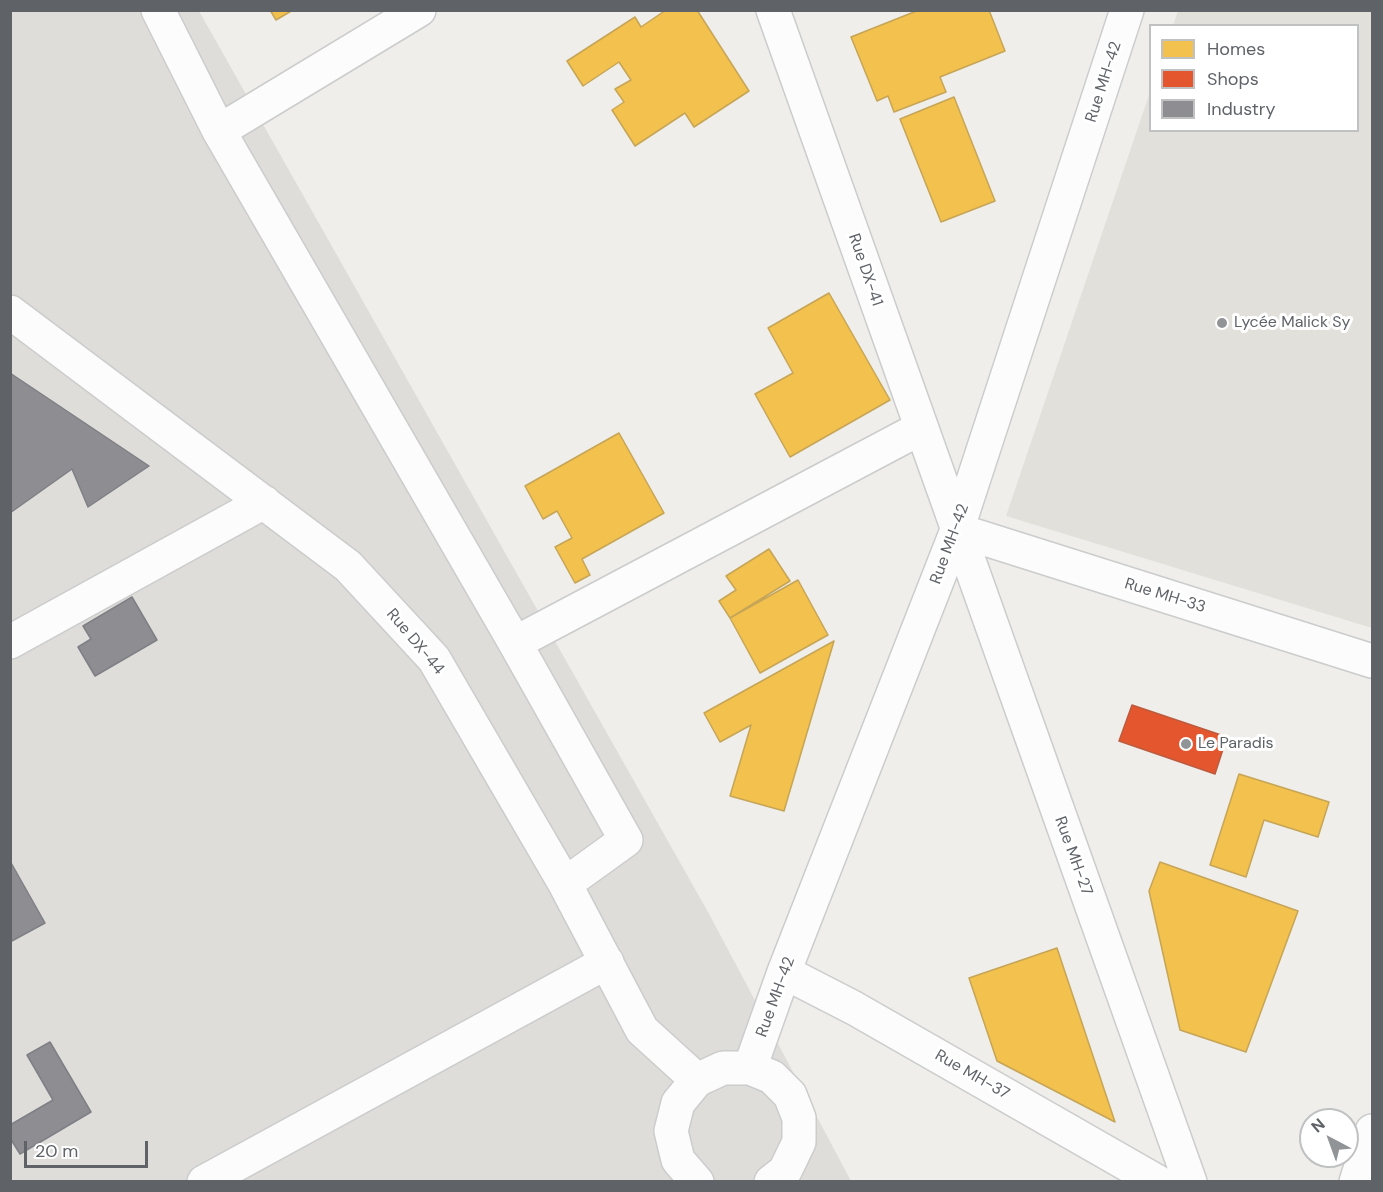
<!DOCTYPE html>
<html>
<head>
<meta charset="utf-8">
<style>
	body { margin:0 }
	#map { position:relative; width:1383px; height:1192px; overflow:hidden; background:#efeeea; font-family:"DM Sans",sans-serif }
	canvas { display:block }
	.frame { position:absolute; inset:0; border:12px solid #5f6368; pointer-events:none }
	.legend { position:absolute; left:1149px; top:24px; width:210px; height:108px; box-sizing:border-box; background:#fff; border:2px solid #bfc1c3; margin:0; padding:8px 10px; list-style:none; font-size:18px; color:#5f6368 }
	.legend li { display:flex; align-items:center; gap:12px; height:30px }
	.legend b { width:30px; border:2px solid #bfc1c3 }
	.north { position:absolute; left:1299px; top:1108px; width:60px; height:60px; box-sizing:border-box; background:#fff; border:2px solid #bfc1c3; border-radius:50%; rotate:319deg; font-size:16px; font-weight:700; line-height:24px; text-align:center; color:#5f6368 }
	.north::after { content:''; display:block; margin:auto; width:21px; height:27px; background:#919496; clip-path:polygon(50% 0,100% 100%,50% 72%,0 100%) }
	.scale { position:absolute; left:24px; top:1141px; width:124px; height:27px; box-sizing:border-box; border:3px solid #5f6368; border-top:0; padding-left:8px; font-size:18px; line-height:21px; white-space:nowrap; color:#5f6368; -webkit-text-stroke:4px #fff; paint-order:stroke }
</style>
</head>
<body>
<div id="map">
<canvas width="1383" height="1192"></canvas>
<div class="frame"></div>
<ul class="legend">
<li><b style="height:16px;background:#f2c14e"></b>Homes</li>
<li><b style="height:16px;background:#e4572e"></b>Shops</li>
<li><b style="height:16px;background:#8d8d92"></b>Industry</li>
</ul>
<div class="north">N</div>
<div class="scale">20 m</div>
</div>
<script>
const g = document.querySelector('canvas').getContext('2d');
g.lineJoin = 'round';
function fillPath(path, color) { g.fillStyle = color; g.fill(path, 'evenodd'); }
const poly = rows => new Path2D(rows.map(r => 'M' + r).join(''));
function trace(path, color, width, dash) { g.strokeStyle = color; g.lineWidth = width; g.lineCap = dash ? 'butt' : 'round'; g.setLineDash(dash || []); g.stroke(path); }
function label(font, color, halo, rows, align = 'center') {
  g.font = font + ' "DM Sans",sans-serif'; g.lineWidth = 6; g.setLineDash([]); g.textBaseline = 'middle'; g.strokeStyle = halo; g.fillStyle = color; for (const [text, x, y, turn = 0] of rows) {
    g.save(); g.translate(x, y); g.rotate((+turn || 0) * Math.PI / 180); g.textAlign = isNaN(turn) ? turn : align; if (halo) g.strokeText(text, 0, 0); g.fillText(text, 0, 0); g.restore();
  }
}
fillPath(poly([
	[10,11,199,11,708,912,851,1181,11,1181]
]), '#dfddda');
fillPath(poly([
	[1178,11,1372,11,1372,628,1006,516,1150,92,1150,130,1358,130,1358,26,1173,25]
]), '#e2e0da');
const homes = poly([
	[270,10,293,10,276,20,270,10],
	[666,10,697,10,749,91,694,127,685,113,635,146,612,110,624,102,615,89,631,80,619,62,583,86,567,61,635,17,641,27,666,10],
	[919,10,989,10,1005,51,940,77,946,92,894,112,888,96,877,101,851,37,919,10],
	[954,97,995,201,941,222,900,119,954,97],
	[829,293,890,400,790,457,755,394,793,373,768,328,829,293],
	[619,433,664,513,582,559,590,575,575,583,555,547,572,538,557,511,543,519,525,486,619,433],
	[769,549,790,581,730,618,719,601,736,590,726,576,769,549],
	[798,580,828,635,760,673,730,618,798,580],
	[834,641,784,811,730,796,751,725,720,742,704,713,834,641],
	[1239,774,1329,802,1318,837,1264,820,1246,877,1210,865,1239,774],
	[1160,862,1298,911,1246,1052,1180,1030,1149,891,1160,862],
	[1057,948,1115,1122,997,1061,969,978,1057,948]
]);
fillPath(homes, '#f2c14e');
trace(homes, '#c6a556', 1.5);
const shops = poly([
	[1132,705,1227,737,1215,774,1119,741,1132,705]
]);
fillPath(shops, '#e4572e');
trace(shops, '#bc5b3f', 1.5);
const industry = poly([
	[10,373,149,466,88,507,72,469,10,513,10,373],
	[132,597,157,640,95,676,78,647,91,639,83,626,132,597],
	[10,861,45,923,10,942,10,861],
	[50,1042,91,1112,20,1154,10,1138,10,1125,53,1100,27,1055,50,1042]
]);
fillPath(industry, '#8d8d92');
trace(industry, '#7f8085', 1.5);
const minor = poly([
	[158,10,219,131,515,643,626,840,565,884],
	[773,10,1190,1182],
	[219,131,419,10],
	[10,312,348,566,434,659,565,884,642,1030,697,1080],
	[957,530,1372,661],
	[10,642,264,502],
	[515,643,921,428],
	[784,972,854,1008,1158,1182],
	[750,1068,784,972,957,530,1127,10],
	[204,1182,607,962],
	[697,1182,678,1160,671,1131,678,1103,697,1080,723,1068,750,1068,772,1077,790,1095,799,1118,799,1142,785,1171,771,1182],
	[1356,1182,1372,1131]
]);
trace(minor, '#cbcccc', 36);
trace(minor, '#fdfcfc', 33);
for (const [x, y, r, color] of [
	[1222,323,6,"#919496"],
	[1186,744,6,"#919496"]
]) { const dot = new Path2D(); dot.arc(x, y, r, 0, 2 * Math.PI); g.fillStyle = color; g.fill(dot); trace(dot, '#fff', 2); }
label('16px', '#5f6368', '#fff', [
	["Rue MH-42",1104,82,-72],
	["Rue DX-41",865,270,71],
	["Rue MH-42",950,544,-70],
	["Rue MH-33",1165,596,17],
	["Rue DX-44",415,642,50],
	["Rue MH-27",1073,856,70],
	["Rue MH-42",776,997,-70],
	["Rue MH-37",972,1075,30]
]);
label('16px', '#5f6368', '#fff', [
	["Lycée Malick Sy",1234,323],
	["Le Paradis",1198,744]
], 'left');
</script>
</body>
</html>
